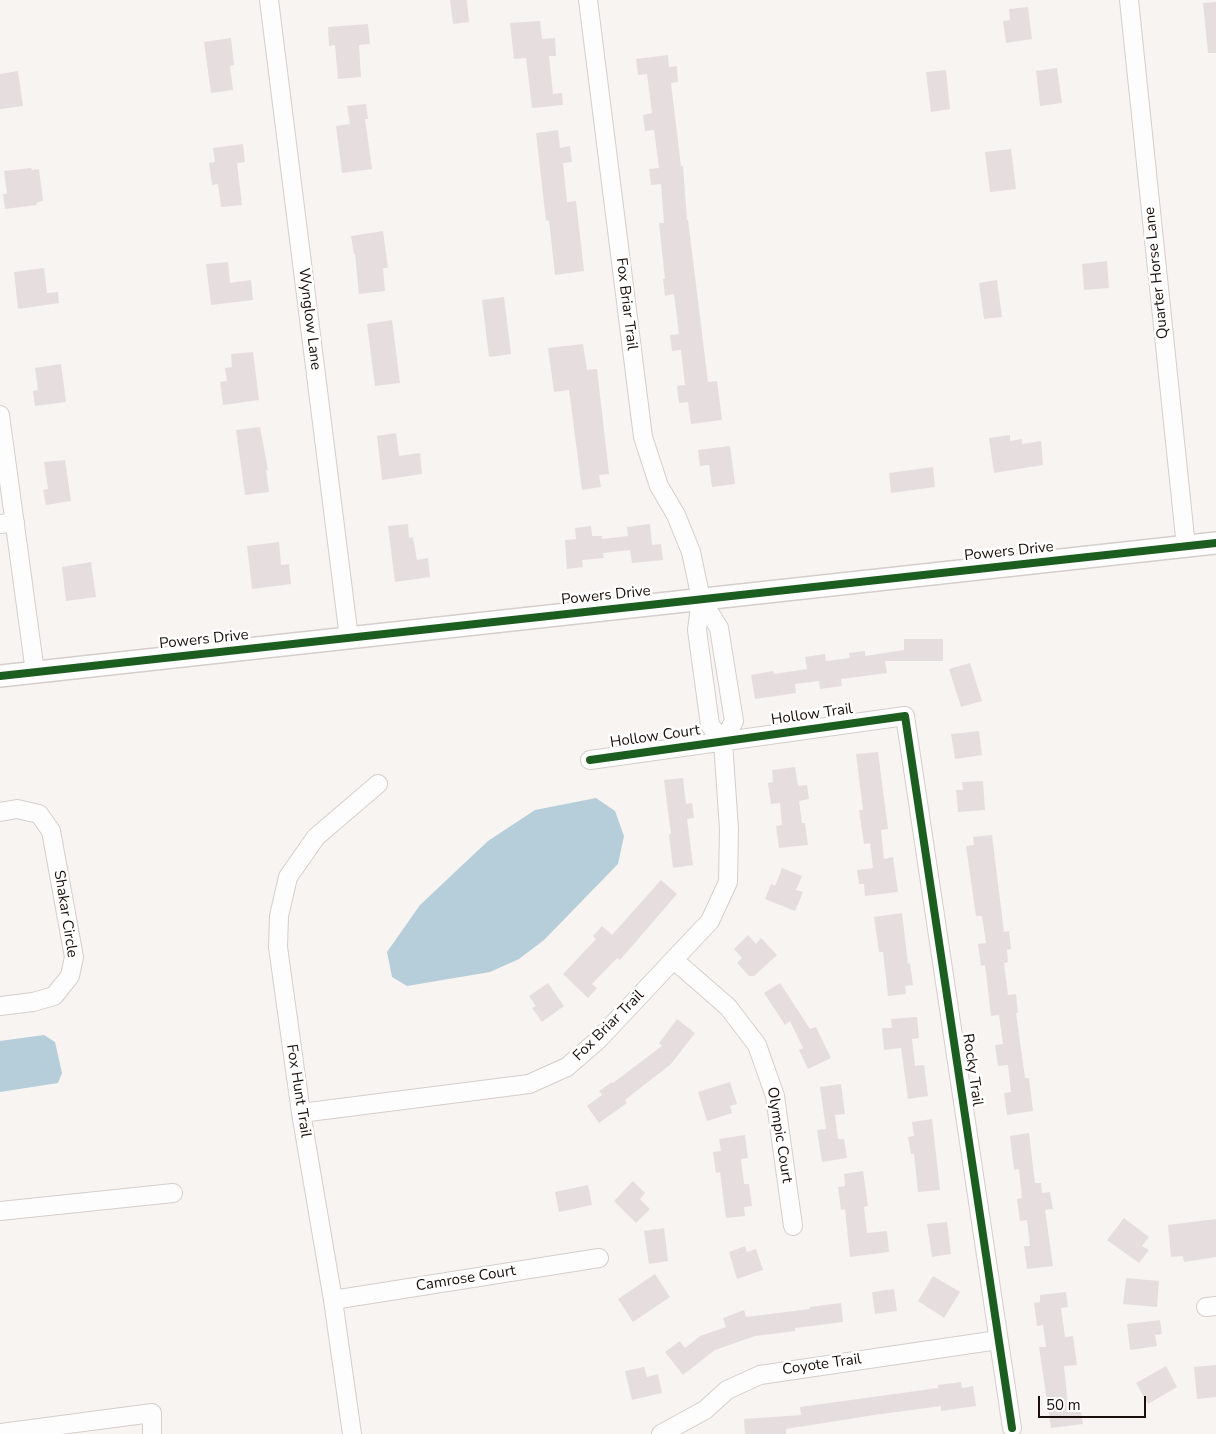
<!DOCTYPE html>
<html>
<head>
<meta charset="utf-8">
<style>
	body { margin:0 }
	#map { position:relative; width:1216px; height:1434px; overflow:hidden; background:#f8f4f2; font-family:"Nunito Sans",sans-serif }
	canvas { display:block }
	.scale { position:absolute; left:1038px; top:1396px; width:108px; height:22px; box-sizing:border-box; border:2px solid #1a0f0a; border-top:0; padding-left:6px; font-size:15px; line-height:18px; white-space:nowrap; color:#1a0f0a; -webkit-text-stroke:4px #fff; paint-order:stroke }
</style>
</head>
<body>
<div id="map">
<canvas width="1216" height="1434"></canvas>
<div class="scale">50 m</div>
</div>
<script>
const g = document.querySelector('canvas').getContext('2d');
g.lineJoin = 'round';
function fillPath(path, color) { g.fillStyle = color; g.fill(path, 'evenodd'); }
const poly = rows => new Path2D(rows.map(r => 'M' + r).join(''));
function trace(path, color, width, dash) { g.strokeStyle = color; g.lineWidth = width; g.lineCap = dash ? 'butt' : 'round'; g.setLineDash(dash || []); g.stroke(path); }
function label(font, color, halo, rows, align = 'center') {
  g.font = font + ' "Nunito Sans",sans-serif'; g.lineWidth = 5; g.setLineDash([]); g.textBaseline = 'middle'; g.strokeStyle = halo; g.fillStyle = color; for (const [text, x, y, turn = 0] of rows) {
    g.save(); g.translate(x, y); g.rotate((+turn || 0) * Math.PI / 180); g.textAlign = isNaN(turn) ? turn : align; if (halo) g.strokeText(text, 0, 0); g.fillText(text, 0, 0); g.restore();
  }
}
fillPath(poly([
	[596,798,615,811,624,836,618,864,544,940,519,959,490,972,407,986,392,977,387,952,420,905,488,841,535,810],
	[44,1035,55,1042,62,1073,58,1083,0,1092,0,1041]
]), '#b5ced9');
fillPath(poly([
	[450,0,467,0,469,22,453,24],
	[1216,2,1216,53,1208,53,1203,3],
	[1028,7,1032,39,1006,43,1003,21,1010,20,1009,9],
	[540,21,542,39,555,38,556,56,549,56,553,94,562,93,563,105,532,108,526,58,514,59,510,23],
	[368,24,370,44,359,45,361,77,338,79,335,45,329,46,328,27],
	[231,38,234,65,230,66,233,90,211,93,204,42],
	[668,55,669,67,677,66,678,82,671,83,672,92,681,166,683,166,687,220,688,220,708,382,717,381,722,420,691,424,688,402,679,403,677,386,685,385,681,350,672,351,670,335,679,334,674,294,665,296,663,279,665,279,659,223,664,223,661,184,651,185,649,169,659,168,654,130,645,131,643,115,652,113,647,74,638,75,636,59],
	[1057,68,1062,103,1040,106,1036,71],
	[946,70,950,109,931,112,926,72],
	[18,71,23,106,0,109,0,74],
	[366,104,368,119,365,119,372,169,342,173,336,126,350,124,347,106],
	[558,130,560,148,570,146,572,162,563,163,567,202,576,201,584,271,555,275,549,220,546,221,536,133],
	[243,144,245,162,237,163,242,205,221,207,218,184,212,185,209,163,215,162,213,148],
	[1011,149,1016,189,990,192,985,152],
	[31,168,32,170,39,169,43,201,36,203,37,205,5,209,3,194,7,194,4,171],
	[383,231,388,268,383,268,385,291,359,294,355,254,354,254,351,236],
	[1107,261,1109,288,1084,290,1082,264],
	[228,262,230,283,251,280,253,300,211,305,206,264],
	[44,268,47,293,58,292,59,303,18,309,14,272],
	[997,280,1002,317,984,319,979,283],
	[504,297,511,354,489,357,482,300],
	[392,320,400,383,375,386,367,324],
	[583,344,587,370,597,369,609,474,599,475,601,487,582,490,569,390,554,392,548,348],
	[253,352,259,400,223,405,220,382,227,381,225,368,232,367,231,354],
	[61,364,66,402,35,406,33,391,38,390,35,368],
	[260,427,268,470,266,470,269,492,245,495,236,430],
	[396,433,399,456,420,453,422,474,382,480,377,436],
	[1010,435,1010,441,1022,439,1022,444,1041,441,1043,465,994,473,989,438],
	[730,446,735,484,712,487,709,465,700,466,698,450],
	[65,460,71,501,46,505,43,490,48,489,44,462],
	[933,467,935,487,891,493,889,473],
	[408,524,409,538,413,537,417,560,428,558,430,577,395,582,388,526],
	[650,524,652,545,661,544,663,560,632,563,630,550,603,553,604,558,582,560,583,567,567,569,565,540,576,539,575,528,591,526,592,536,602,536,602,539,628,536,627,527],
	[279,542,281,565,289,564,291,584,252,589,247,546],
	[91,562,96,597,66,601,62,567],
	[904,639,943,639,943,661,885,661,887,673,841,679,842,686,820,689,819,681,795,684,796,693,755,699,751,675,773,671,774,674,807,669,805,657,825,654,826,661,850,658,849,653,865,651,865,656,904,650],
	[970,663,982,701,961,707,949,669],
	[979,731,982,755,955,759,951,734],
	[878,752,888,829,881,830,884,859,893,857,898,892,865,896,864,884,859,884,857,870,873,868,870,843,864,844,859,810,863,810,856,754],
	[795,767,798,786,807,785,809,799,799,801,802,823,805,823,808,845,779,848,776,826,782,825,780,803,771,804,768,783,773,782,772,770],
	[683,778,686,804,692,803,694,818,687,819,693,865,673,868,669,834,671,834,664,780],
	[983,781,985,810,958,812,956,790,963,790,962,782],
	[992,835,1004,932,1009,931,1011,949,1007,950,1008,962,1004,963,1008,995,1016,994,1018,1013,1016,1013,1025,1078,1029,1078,1033,1111,1007,1115,1004,1093,1011,1092,1008,1065,998,1066,995,1045,1003,1044,999,1015,991,1016,985,965,981,966,978,944,986,943,982,916,976,916,966,846,974,845,973,837],
	[782,868,802,876,796,890,803,892,795,911,765,899,771,884,775,886],
	[661,880,677,894,620,960,617,958,592,984,597,988,588,998,563,974,596,939,593,936,602,926,612,935],
	[902,913,908,964,910,963,913,985,905,986,906,994,888,996,883,952,879,952,874,917],
	[748,935,756,944,761,938,777,955,754,976,749,976,737,963,742,958,734,949],
	[548,983,564,1006,542,1022,532,1008,536,1006,529,996],
	[780,983,810,1029,816,1027,831,1058,808,1069,799,1050,803,1048,790,1021,785,1025,764,993],
	[917,1017,919,1038,912,1039,915,1066,924,1065,928,1096,908,1099,901,1048,884,1050,882,1028,892,1028,891,1019],
	[677,1019,695,1033,671,1064,625,1100,627,1103,599,1123,587,1106,602,1095,599,1091,612,1082,613,1083,662,1046,659,1043],
	[730,1082,737,1104,730,1106,732,1113,707,1121,698,1092],
	[841,1084,845,1114,835,1115,838,1139,844,1139,847,1158,822,1162,817,1130,826,1129,820,1087],
	[932,1119,940,1190,918,1192,914,1154,911,1154,908,1137,914,1136,912,1122],
	[1029,1133,1035,1183,1041,1183,1042,1193,1050,1192,1053,1209,1045,1210,1053,1266,1027,1269,1024,1246,1030,1246,1027,1220,1020,1221,1017,1199,1022,1198,1019,1169,1014,1170,1010,1136],
	[745,1135,748,1158,741,1159,744,1184,749,1184,752,1206,744,1207,745,1216,726,1218,720,1172,716,1173,713,1152,721,1151,719,1139],
	[863,1171,868,1206,864,1207,867,1233,887,1231,889,1252,850,1257,845,1209,841,1210,838,1187,845,1186,844,1174],
	[633,1181,645,1193,640,1199,650,1209,636,1223,614,1201],
	[588,1185,592,1205,559,1212,555,1192],
	[1124,1218,1149,1237,1142,1246,1149,1250,1139,1263,1107,1240],
	[1216,1219,1216,1257,1184,1262,1183,1256,1171,1257,1168,1225],
	[947,1222,951,1254,932,1257,927,1224],
	[664,1228,668,1261,649,1264,644,1231],
	[745,1246,747,1252,756,1249,763,1270,737,1279,729,1252],
	[655,1274,670,1297,633,1322,618,1299],
	[933,1276,960,1292,944,1318,918,1301],
	[1126,1278,1159,1281,1157,1307,1123,1304],
	[894,1289,897,1311,875,1314,872,1292],
	[1066,1292,1068,1307,1061,1308,1065,1337,1073,1336,1077,1365,1064,1366,1068,1406,1080,1405,1083,1424,1051,1428,1039,1347,1046,1347,1043,1325,1037,1326,1034,1303,1040,1302,1040,1295],
	[841,1303,843,1322,795,1328,795,1331,755,1336,715,1350,683,1375,665,1352,680,1341,685,1348,700,1336,726,1327,723,1318,744,1310,746,1317,810,1309,810,1307],
	[1160,1320,1162,1334,1155,1335,1157,1346,1130,1350,1127,1324],
	[1216,1365,1216,1397,1197,1399,1194,1367],
	[1166,1366,1177,1387,1148,1404,1136,1383],
	[644,1367,647,1377,658,1374,662,1393,632,1400,625,1371],
	[961,1382,962,1388,973,1386,976,1406,941,1411,941,1406,874,1415,786,1429,786,1434,745,1434,744,1419,801,1415,800,1407,938,1388,938,1385]
]), '#e6dddf');
const minor = poly([
	[269,0,349,638],
	[588,0,643,437,659,486,676,515,691,552,701,599,697,630,710,725,723,742],
	[1129,0,1186,547],
	[0,415,35,672],
	[0,524,15,522],
	[590,760,905,716,1012,1428],
	[0,812,17,809,39,814,51,831,74,957,70,976,54,996,33,1002,0,1006],
	[674,960,728,1007,757,1045,775,1096,793,1226],
	[301,1113,529,1084,567,1067,598,1040,710,921,728,882,729,829,723,742,734,721,719,628,701,599],
	[0,1211,173,1193],
	[333,1300,599,1258],
	[1206,1307,1216,1306],
	[0,1433,152,1413,152,1434],
	[352,1434,333,1300,301,1113,278,947,279,916,288,877,316,837,378,784],
	[661,1434,705,1410,727,1390,760,1375,998,1340]
]);
const tertiary = poly([
	[0,676,1216,543]
]);
trace(minor, '#d5ceca', 20);
trace(tertiary, '#d5ceca', 24);
trace(minor, '#fefdfd', 18);
trace(tertiary, '#fefdfd', 21);
trace(poly([
	[0,676,1216,543],
	[590,760,905,716,1012,1428]
]), '#1b5e20', 8);
label('15px', '#1a0f0a', '#fff', [
	["Quarter Horse Lane",1157,273,-96],
	["Fox Briar Trail",626,304,83],
	["Wynglow Lane",309,319,83],
	["Powers Drive",1009,552,-6],
	["Powers Drive",606,596,-6],
	["Powers Drive",204,640,-6],
	["Hollow Trail",812,715,-8],
	["Hollow Court",655,737,-8],
	["Shakar Circle",65,914,81],
	["Fox Briar Trail",609,1026,-45],
	["Rocky Trail",972,1070,82],
	["Fox Hunt Trail",298,1091,81],
	["Olympic Court",779,1135,81],
	["Camrose Court",466,1279,-9],
	["Coyote Trail",822,1365,-8]
]);
</script>
</body>
</html>
